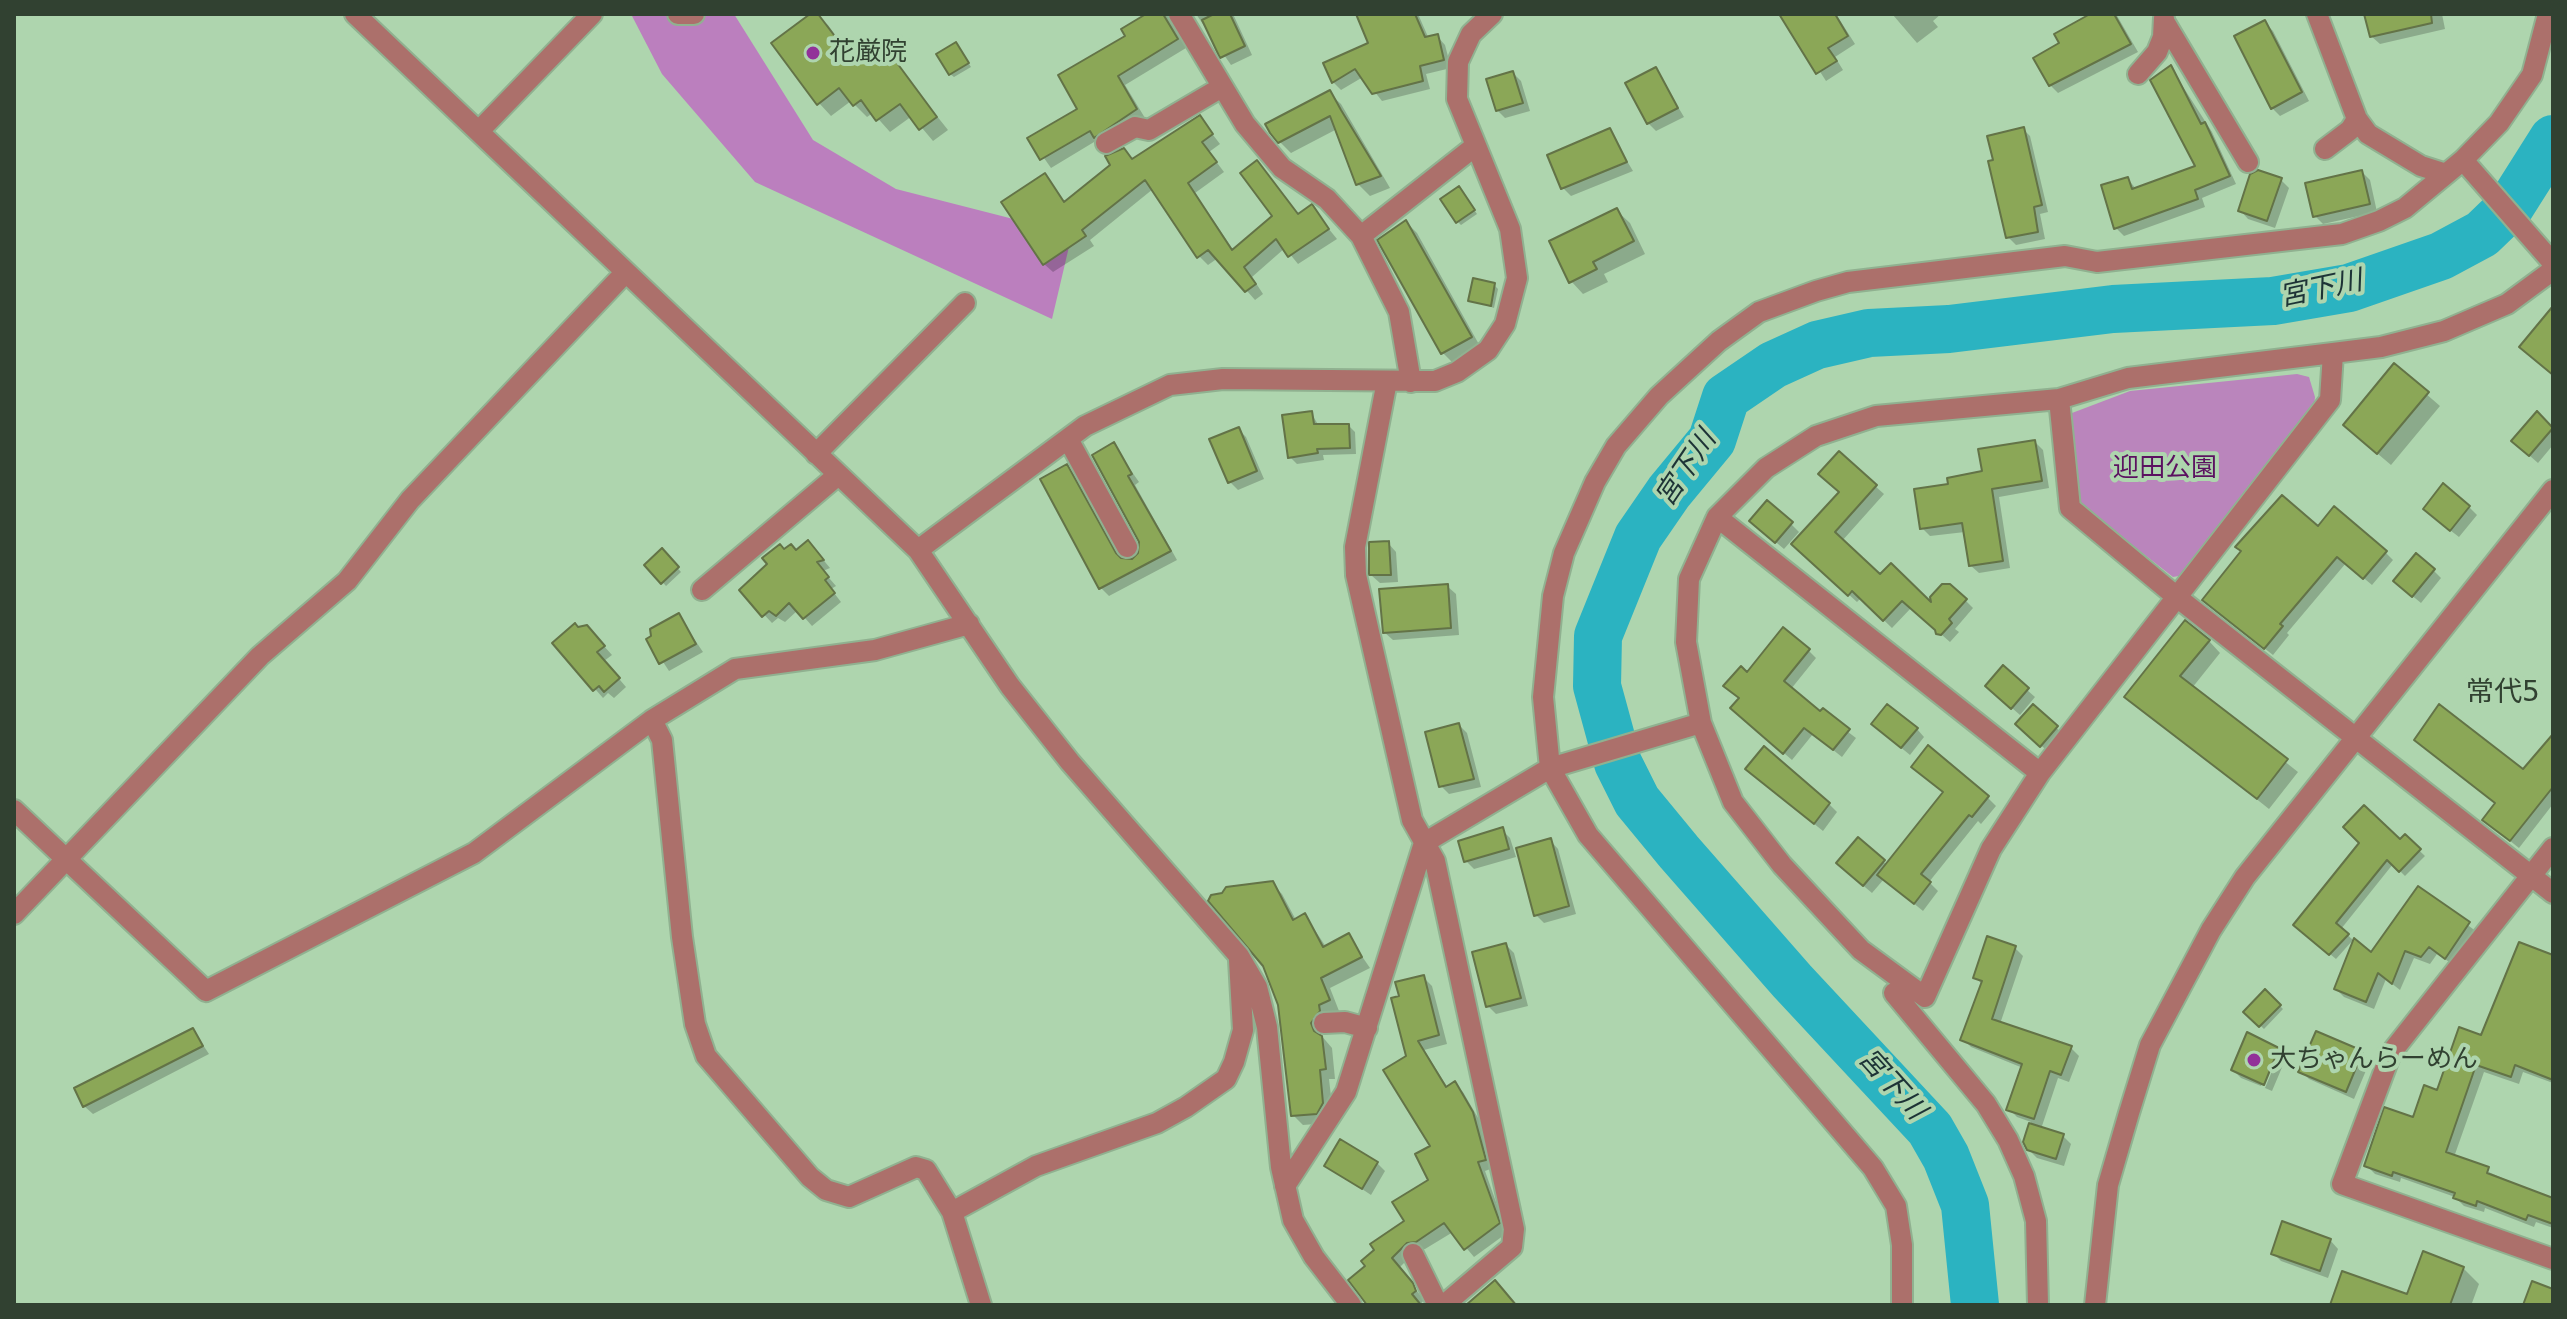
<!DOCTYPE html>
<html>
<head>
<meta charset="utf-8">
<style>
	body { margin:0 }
	#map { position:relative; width:2567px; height:1319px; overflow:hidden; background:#aed5ae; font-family:"DejaVu Sans",sans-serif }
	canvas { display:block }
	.frame { position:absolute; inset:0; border:16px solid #314131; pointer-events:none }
</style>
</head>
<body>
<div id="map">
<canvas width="2567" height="1319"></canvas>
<div class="frame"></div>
</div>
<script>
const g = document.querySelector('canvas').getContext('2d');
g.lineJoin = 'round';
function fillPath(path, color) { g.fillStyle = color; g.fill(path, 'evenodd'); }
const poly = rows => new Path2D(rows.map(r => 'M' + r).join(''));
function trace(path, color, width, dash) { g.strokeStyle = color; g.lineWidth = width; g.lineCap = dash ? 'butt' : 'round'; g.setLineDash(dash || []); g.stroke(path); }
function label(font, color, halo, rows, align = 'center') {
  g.font = font + ' "DejaVu Sans","Noto Sans JP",sans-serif'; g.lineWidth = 8; g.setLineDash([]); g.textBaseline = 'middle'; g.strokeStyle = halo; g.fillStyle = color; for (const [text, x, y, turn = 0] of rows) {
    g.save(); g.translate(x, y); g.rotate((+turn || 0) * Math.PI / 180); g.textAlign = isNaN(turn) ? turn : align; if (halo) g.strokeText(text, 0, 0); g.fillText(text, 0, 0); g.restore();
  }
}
fillPath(poly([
	[2297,374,2309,377,2315,397,2314,407,2184,575,2173,577,2081,505,2070,420,2072,413,2130,391]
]), '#ba85bc');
fillPath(poly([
	[631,14,734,14,813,140,896,189,1072,234,1052,319,755,182,662,74]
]), '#bb7fbe');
fillPath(poly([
	[814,14,828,25,857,65,882,47,948,130,933,141,912,116,890,132,873,113,867,117,851,101,831,116,819,103],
	[1150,14,1180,14,1174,25,1186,48,1125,85,1145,118,1105,145,1099,139,1051,168,1030,138,1080,109,1128,37],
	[1196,14,1233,14,1252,55,1231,65],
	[1358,14,1418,14,1429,39,1437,36,1445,45,1451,68,1426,74,1430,89,1382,101,1363,77,1341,90,1333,82,1371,44],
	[1783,14,1836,14,1855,44,1835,57,1843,70,1826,81],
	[1941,14,1933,21,1938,27,1917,43,1893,15],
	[2095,14,2116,14,2138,52,2058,93,2050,85,2062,44],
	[2366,14,2442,14,2445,29,2380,44,2371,36],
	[2265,23,2273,31,2309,101,2280,116,2272,108],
	[959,48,971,67,954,77,950,74],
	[2171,68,2212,132,2236,184,2202,198,2205,207,2124,236,2116,228,2128,179,2136,189,2198,167],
	[1656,70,1684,117,1656,131,1648,123],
	[1513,73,1521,81,1530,111,1505,118,1497,110],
	[1329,93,1341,104,1390,188,1370,196,1358,184,1337,129,1291,153,1280,142],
	[1200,118,1220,144,1209,152,1224,172,1195,193,1234,251,1275,216,1257,162,1299,215,1311,207,1337,239,1298,264,1285,248,1252,277,1263,294,1255,300,1218,258,1208,265,1199,256,1153,189,1090,240,1094,246,1053,272,1044,264,1044,176,1066,203],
	[2023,129,2030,136,2048,212,2040,214,2045,239,2016,245,2008,237,1996,161],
	[1609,131,1633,171,1571,196,1563,188,1549,156],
	[2362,172,2370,180,2377,212,2323,224,2315,216],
	[2281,180,2289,188,2275,228,2248,219,2240,210],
	[1462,192,1477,214,1461,225,1458,222],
	[1617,211,1630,223,1645,254,1604,274,1608,282,1583,294,1571,281],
	[1406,222,1417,233,1481,348,1454,364,1443,353],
	[1494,285,1498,289,1494,308,1470,300],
	[2394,366,2440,406,2391,465,2358,437],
	[1311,413,1319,426,1349,426,1355,432,1356,454,1323,455,1324,460,1297,464,1290,457],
	[2537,414,2553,428,2553,445,2538,463,2522,449],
	[1238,429,1246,437,1264,479,1238,490,1230,482],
	[2035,442,2043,450,2049,488,1999,497,2010,568,1979,573,1970,565,1965,532,1930,536,1922,528,1984,472],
	[1113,445,1139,482,1135,485,1177,560,1109,596,1101,588,1043,480,1067,467,1075,475,1121,560,1133,561,1140,554,1141,541],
	[1839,454,1884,494,1842,541,1881,577,1934,608,1932,598,1946,583,1965,600,1973,608,1955,629,1959,632,1950,642,1911,608,1892,628,1861,598,1857,602,1802,552,1841,492],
	[2469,507,2477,515,2459,537,2433,517],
	[1791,524,1799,532,1784,549,1759,528],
	[2318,529,2385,552,2393,560,2372,585,2346,563,2287,633,2289,635,2273,655,2212,607],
	[1388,543,1396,552,1398,582,1380,583,1371,575],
	[662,551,681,572,666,586,647,565],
	[785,551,816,551,830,568,823,571,836,586,831,589,841,602,812,626,798,610,785,622,778,618,772,623,741,590],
	[2433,570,2441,578,2421,603,2404,589],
	[1447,586,1456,594,1459,635,1393,640,1384,632],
	[678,615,703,652,669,671,648,639],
	[595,636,612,655,604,661,626,687,614,698,608,693,603,698,555,643],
	[2209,641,2220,653,2192,688,2298,772,2269,809,2127,696],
	[1808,650,1816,658,1791,689,1856,738,1842,757,1813,734,1792,760,1741,716,1741,699],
	[2027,690,2035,697,2020,715,1996,694],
	[2033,706,2065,736,2050,753,2025,732],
	[1459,725,1467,733,1481,787,1449,794,1441,786],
	[1917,729,1924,737,1910,755,1882,732],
	[2553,734,2553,804,2519,848,2484,820],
	[1756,777,1829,804,1837,812,1823,831],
	[1945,793,1988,798,1996,806,1981,824,1978,821,1929,882,1938,891,1923,911,1884,879,1872,893,1846,871,1858,840,1887,865],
	[1502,830,1510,838,1516,857,1474,869,1466,861],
	[2405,837,2425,856,2405,876,2393,864,2341,929,2353,940,2336,959,2301,930],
	[1550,840,1558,849,1576,914,1544,923,1536,915],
	[1272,884,1282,894,1296,920,1305,915,1326,947,1348,936,1370,968,1330,988,1339,1011,1328,1015,1329,1022,1320,1034,1332,1048,1335,1079,1329,1079,1333,1114,1327,1123,1303,1125,1293,1115],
	[2418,888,2477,932,2454,965,2437,954,2430,964,2414,958,2400,990,2386,979,2374,1009,2344,997,2336,989,2372,955],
	[1506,945,1514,953,1528,1006,1496,1014,1488,1006],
	[2015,948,2023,956,2000,1024,2071,1048,2079,1056,2069,1082,2058,1078,2041,1129,2063,1136,2071,1144,2064,1166,2037,1158,2028,1149,2025,1142,2031,1122,2017,1117,2009,1109,2023,1068,1971,1047,1963,1039,1983,985,1975,977],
	[2553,957,2553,1083,2523,1072,2519,1084,2484,1072,2454,1157,2553,1200,2553,1228,2536,1222,2534,1227,2485,1208,2484,1212,2464,1206,2455,1197,2401,1178,2400,1182,2375,1174,2367,1166,2439,1092],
	[1423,977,1432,986,1447,1044,1424,1050,1448,1088,1454,1084,1463,1092,1481,1123,1493,1168,1485,1171,1507,1233,1474,1257,1453,1232,1425,1249,1416,1251,1399,1268,1424,1300,1420,1305,1369,1305,1407,1222,1430,1180,1433,1147,1408,1057,1402,997],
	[2265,992,2283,1009,2264,1029,2246,1012],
	[193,1030,209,1054,93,1114,84,1106],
	[2317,1033,2362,1053,2370,1061,2354,1099,2309,1079,2301,1071],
	[2276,1050,2261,1086,2241,1078,2233,1070],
	[2280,1052,2286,1058,2272,1091,2265,1088],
	[1377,1163,1385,1171,1371,1195,1326,1165],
	[2330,1240,2338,1249,2328,1278,2281,1261,2273,1253],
	[2463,1268,2479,1284,2472,1303,2476,1305,2332,1305,2408,1297]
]), '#0003');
trace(poly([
	[1975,1305,1965,1205,1946,1157,1930,1129,1792,981,1679,852,1637,801,1618,763,1597,686,1598,636,1638,537,1669,492,1712,440,1726,397,1773,365,1817,345,1869,333,1949,329,2113,309,2273,301,2349,288,2441,256,2482,234,2510,207,2553,139]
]), '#2bb3c1', 48);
const building = poly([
	[810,14,818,14,856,64,883,44,937,117,919,130,900,104,876,121,861,100,853,106,839,88,817,105,771,43,810,14],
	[1146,14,1163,14,1178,39,1118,76,1137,109,1094,138,1090,131,1040,160,1027,138,1077,109,1058,75,1125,36,1121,29,1146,14],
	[1214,14,1230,14,1245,46,1220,58,1202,20,1214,14],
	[1356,14,1415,14,1425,37,1438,34,1444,60,1420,66,1423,81,1372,94,1355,69,1332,83,1323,63,1368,43,1356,14],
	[1779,14,1835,14,1848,36,1828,48,1837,61,1816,74,1779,14],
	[2090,14,2114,14,2131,44,2049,86,2033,58,2059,43,2054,34,2090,14],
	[2364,14,2431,14,2432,23,2370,37,2364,14],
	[2265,20,2302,92,2271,109,2234,36,2265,20],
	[956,42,969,63,949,75,936,54,956,42],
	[2171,65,2201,124,2205,122,2230,176,2195,190,2198,199,2114,229,2101,185,2128,177,2132,189,2195,166,2150,80,2171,65],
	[1656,67,1678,108,1647,124,1625,83,1656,67],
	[1513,71,1523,103,1496,111,1486,79,1513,71],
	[1330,90,1341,110,1381,176,1356,185,1330,116,1278,143,1270,133,1265,124,1330,90],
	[1200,115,1213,134,1202,142,1217,162,1188,183,1232,250,1272,216,1240,173,1257,160,1298,214,1312,204,1329,229,1288,257,1276,239,1244,267,1256,284,1245,292,1208,250,1197,258,1145,180,1082,230,1086,236,1043,265,1001,202,1045,173,1064,202,1110,165,1105,156,1124,148,1132,159,1200,115],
	[2024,127,2042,205,2034,207,2038,232,2006,238,1988,161,1993,160,1987,136,2024,127],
	[1610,128,1627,162,1561,189,1547,155,1610,128],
	[2258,170,2282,178,2267,221,2238,211,2250,174,2258,170],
	[2362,170,2370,204,2313,217,2305,183,2362,170],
	[1459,186,1475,210,1456,223,1440,199,1459,186],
	[1617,208,1634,241,1593,262,1597,269,1569,283,1549,241,1617,208],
	[1406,220,1472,337,1441,354,1377,240,1406,220],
	[1473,278,1495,283,1491,306,1468,301,1473,278],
	[2553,306,2553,375,2519,347,2553,306],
	[2394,363,2429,392,2377,454,2343,425,2394,363],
	[1312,411,1314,424,1349,424,1350,448,1317,449,1318,453,1288,458,1282,415,1312,411],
	[2537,411,2553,428,2529,456,2511,441,2537,411],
	[1239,427,1257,471,1228,483,1209,439,1239,427],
	[2035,440,2042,481,1992,489,2003,561,1969,566,1962,523,1920,529,1914,489,1948,484,1947,478,1982,471,1978,449,2035,440],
	[1114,442,1132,474,1128,476,1171,551,1099,589,1040,479,1067,464,1116,553,1121,558,1132,559,1138,553,1139,542,1092,455,1114,442],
	[1839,451,1877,485,1835,532,1880,574,1891,563,1931,602,1930,597,1942,584,1950,584,1967,599,1949,619,1952,623,1941,635,1936,634,1935,630,1902,601,1883,621,1852,591,1848,596,1791,544,1839,492,1818,474,1839,451],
	[2443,483,2470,506,2450,531,2423,509,2443,483],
	[2282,495,2318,526,2334,506,2387,551,2363,579,2337,557,2280,624,2283,626,2264,649,2202,600,2241,551,2235,547,2282,495],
	[1767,500,1793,522,1775,543,1749,521,1767,500],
	[808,540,824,560,817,562,829,577,825,580,835,593,803,619,789,603,776,616,769,611,762,617,739,590,767,564,762,558,780,544,784,549,791,544,796,550,808,540],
	[1389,541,1391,575,1369,575,1369,542,1389,541],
	[662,548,679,567,661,584,644,565,662,548],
	[2416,553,2435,569,2412,597,2393,581,2416,553],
	[1448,584,1451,628,1383,633,1379,589,1448,584],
	[679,613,696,644,659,664,646,639,651,636,650,629,679,613],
	[2185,620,2210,640,2180,676,2288,759,2257,799,2124,697,2185,620],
	[575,623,578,627,587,625,605,646,597,652,620,678,604,692,599,686,593,691,552,643,575,623],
	[1783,627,1810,649,1784,681,1820,711,1823,708,1850,729,1833,750,1804,728,1783,754,1730,708,1739,698,1723,686,1741,666,1747,672,1783,627],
	[2003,665,2029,688,2011,709,1985,686,2003,665],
	[1887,704,1918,728,1901,748,1871,724,1887,704],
	[2033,704,2058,726,2040,747,2015,724,2033,704],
	[2439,704,2523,769,2553,734,2553,787,2510,841,2482,820,2495,803,2414,740,2439,704],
	[1459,723,1474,779,1439,787,1425,732,1459,723],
	[1928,745,1989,796,1972,817,1969,815,1921,874,1931,882,1914,904,1877,875,1943,792,1911,767,1928,745],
	[1764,746,1830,803,1814,824,1745,769,1764,746],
	[2364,805,2400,839,2405,834,2421,849,2399,872,2387,860,2336,923,2349,934,2329,955,2293,925,2359,843,2343,827,2364,805],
	[1503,827,1509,849,1464,862,1458,841,1503,827],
	[1858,837,1885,860,1863,886,1836,863,1858,837],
	[1551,838,1569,906,1534,916,1516,848,1551,838],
	[1273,881,1293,920,1305,913,1323,947,1349,933,1362,957,1321,978,1330,1000,1319,1005,1320,1011,1311,1023,1314,1031,1322,1036,1326,1069,1320,1070,1323,1103,1317,1114,1291,1116,1278,1005,1263,966,1208,901,1211,895,1222,893,1226,887,1273,881],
	[2418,886,2470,922,2445,959,2429,947,2421,957,2405,951,2392,984,2378,973,2366,1002,2334,989,2354,938,2371,952,2418,886],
	[1987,936,2016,946,1992,1019,2072,1046,2061,1075,2050,1071,2034,1119,2006,1110,2022,1064,1960,1040,1982,981,1973,978,1987,936],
	[2519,942,2553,955,2553,1080,2515,1065,2511,1077,2476,1065,2446,1152,2489,1167,2487,1173,2553,1198,2553,1224,2528,1215,2526,1220,2477,1201,2476,1206,2453,1198,2455,1193,2393,1172,2392,1176,2364,1166,2384,1107,2413,1117,2424,1085,2437,1090,2459,1027,2481,1035,2519,942],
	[1506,943,1521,998,1486,1007,1472,952,1506,943],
	[1424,975,1439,1035,1418,1041,1446,1087,1455,1081,1473,1112,1486,1160,1478,1162,1500,1223,1464,1250,1444,1223,1416,1242,1407,1243,1392,1258,1413,1283,1416,1291,1412,1294,1421,1305,1367,1305,1348,1280,1365,1266,1361,1261,1374,1250,1370,1244,1404,1221,1392,1202,1428,1180,1415,1154,1430,1146,1383,1070,1406,1056,1391,998,1399,996,1395,982,1424,975],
	[2265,989,2281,1005,2259,1027,2243,1012,2265,989],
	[193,1028,203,1046,83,1107,74,1088,193,1028],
	[2316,1031,2363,1051,2346,1092,2298,1072,2316,1031],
	[2247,1032,2279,1048,2264,1085,2231,1070,2247,1032],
	[2029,1123,2064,1134,2056,1159,2027,1150,2023,1142,2029,1123],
	[1340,1139,1378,1162,1362,1189,1324,1166,1340,1139],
	[2282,1221,2331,1239,2320,1271,2271,1254,2282,1221],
	[2423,1251,2464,1267,2450,1305,2330,1305,2342,1271,2407,1294,2423,1251],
	[1495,1280,1516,1305,1466,1305,1495,1280],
	[2532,1281,2553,1289,2553,1305,2523,1305,2532,1281]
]);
fillPath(building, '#8ba757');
trace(building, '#637347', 2);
const minor = poly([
	[355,14,918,550,1010,686,1070,762,1239,956,1257,987,1267,1027,1281,1167,1293,1220,1314,1257,1351,1305],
	[678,14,694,14],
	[1179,14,1245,124,1282,168,1327,199,1361,236,1399,312,1411,382],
	[2317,14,2357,119,2368,134,2421,166,2446,174],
	[2164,21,2248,162],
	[2138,74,2157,52,2163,37,2164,18],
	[479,131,592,14],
	[1106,143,1135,127,1149,130,1222,87],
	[2325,149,2350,130,2357,119],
	[2463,160,2553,263],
	[1361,236,1474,147],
	[2333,353,2330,400,2040,773,1991,849,1925,997,1861,950,1782,865,1733,802,1701,723,1686,642,1689,579,1717,517,1766,468,1816,436,1876,416,2059,399,2128,378,2333,353,2381,347,2444,331,2507,304,2553,270],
	[1387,381,1355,547,1356,575,1412,820,1435,861,1514,1229,1512,1247,1444,1305],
	[2059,399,2070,508,2178,598,2553,893],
	[1068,439,1127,547],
	[816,454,965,303],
	[1717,517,2040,773],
	[918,550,1085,426,1170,385,1223,379,1435,381,1457,372,1488,350,1505,324,1517,278,1510,229,1457,99,1458,62,1471,34,1492,14],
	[702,590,838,475],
	[652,720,662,740,682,937,695,1024,706,1056,810,1177,826,1190,849,1197,916,1167,926,1170,952,1212,981,1305],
	[14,810,206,991,474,853,652,720,735,669,875,650,969,624],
	[2553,848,2391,1053,2342,1184,2553,1259],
	[14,914,260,656,347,581,410,500,624,274],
	[1894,993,1986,1104,2008,1140,2024,1176,2036,1221,2038,1305],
	[1324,1023,1345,1022,1367,1028],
	[1285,1186,1346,1092,1424,843,1550,768,1701,723],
	[952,1212,1036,1166,1157,1123,1186,1107,1226,1079,1234,1062,1243,1030,1239,960],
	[1413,1254,1438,1305],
	[1902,1305,1902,1245,1896,1206,1873,1168,1588,835,1550,768,1543,697,1553,596,1564,553,1595,482,1616,446,1659,396,1719,341,1759,312,1816,291,1848,282,2065,256,2097,262,2342,234,2379,221,2405,208,2463,160,2499,123,2532,75,2548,14],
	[2095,1305,2108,1185,2129,1113,2150,1045,2211,930,2245,877,2553,490]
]);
trace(minor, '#90b190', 24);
trace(minor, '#ac706b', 20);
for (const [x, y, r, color] of [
	[813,53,8,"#923199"],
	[2254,1060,8,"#923199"]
]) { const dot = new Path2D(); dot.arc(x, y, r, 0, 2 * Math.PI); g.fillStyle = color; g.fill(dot); trace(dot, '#aed5ae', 3); }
label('26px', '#314131', '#aed5ae', [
	["花厳院",829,53],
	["大ちゃんらーめん",2270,1060]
], 'left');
label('26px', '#5b1160', '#aed5ae', [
	["迎田公園",2165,469]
]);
label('italic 28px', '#1d3336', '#aed5ae', [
	["宮下川",2321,290,-12],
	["宮下川",1687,469,-56],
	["宮下川",1891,1085,48]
]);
label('28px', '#314131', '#aed5ae', [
	["常代5",2503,694]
]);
</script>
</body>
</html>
